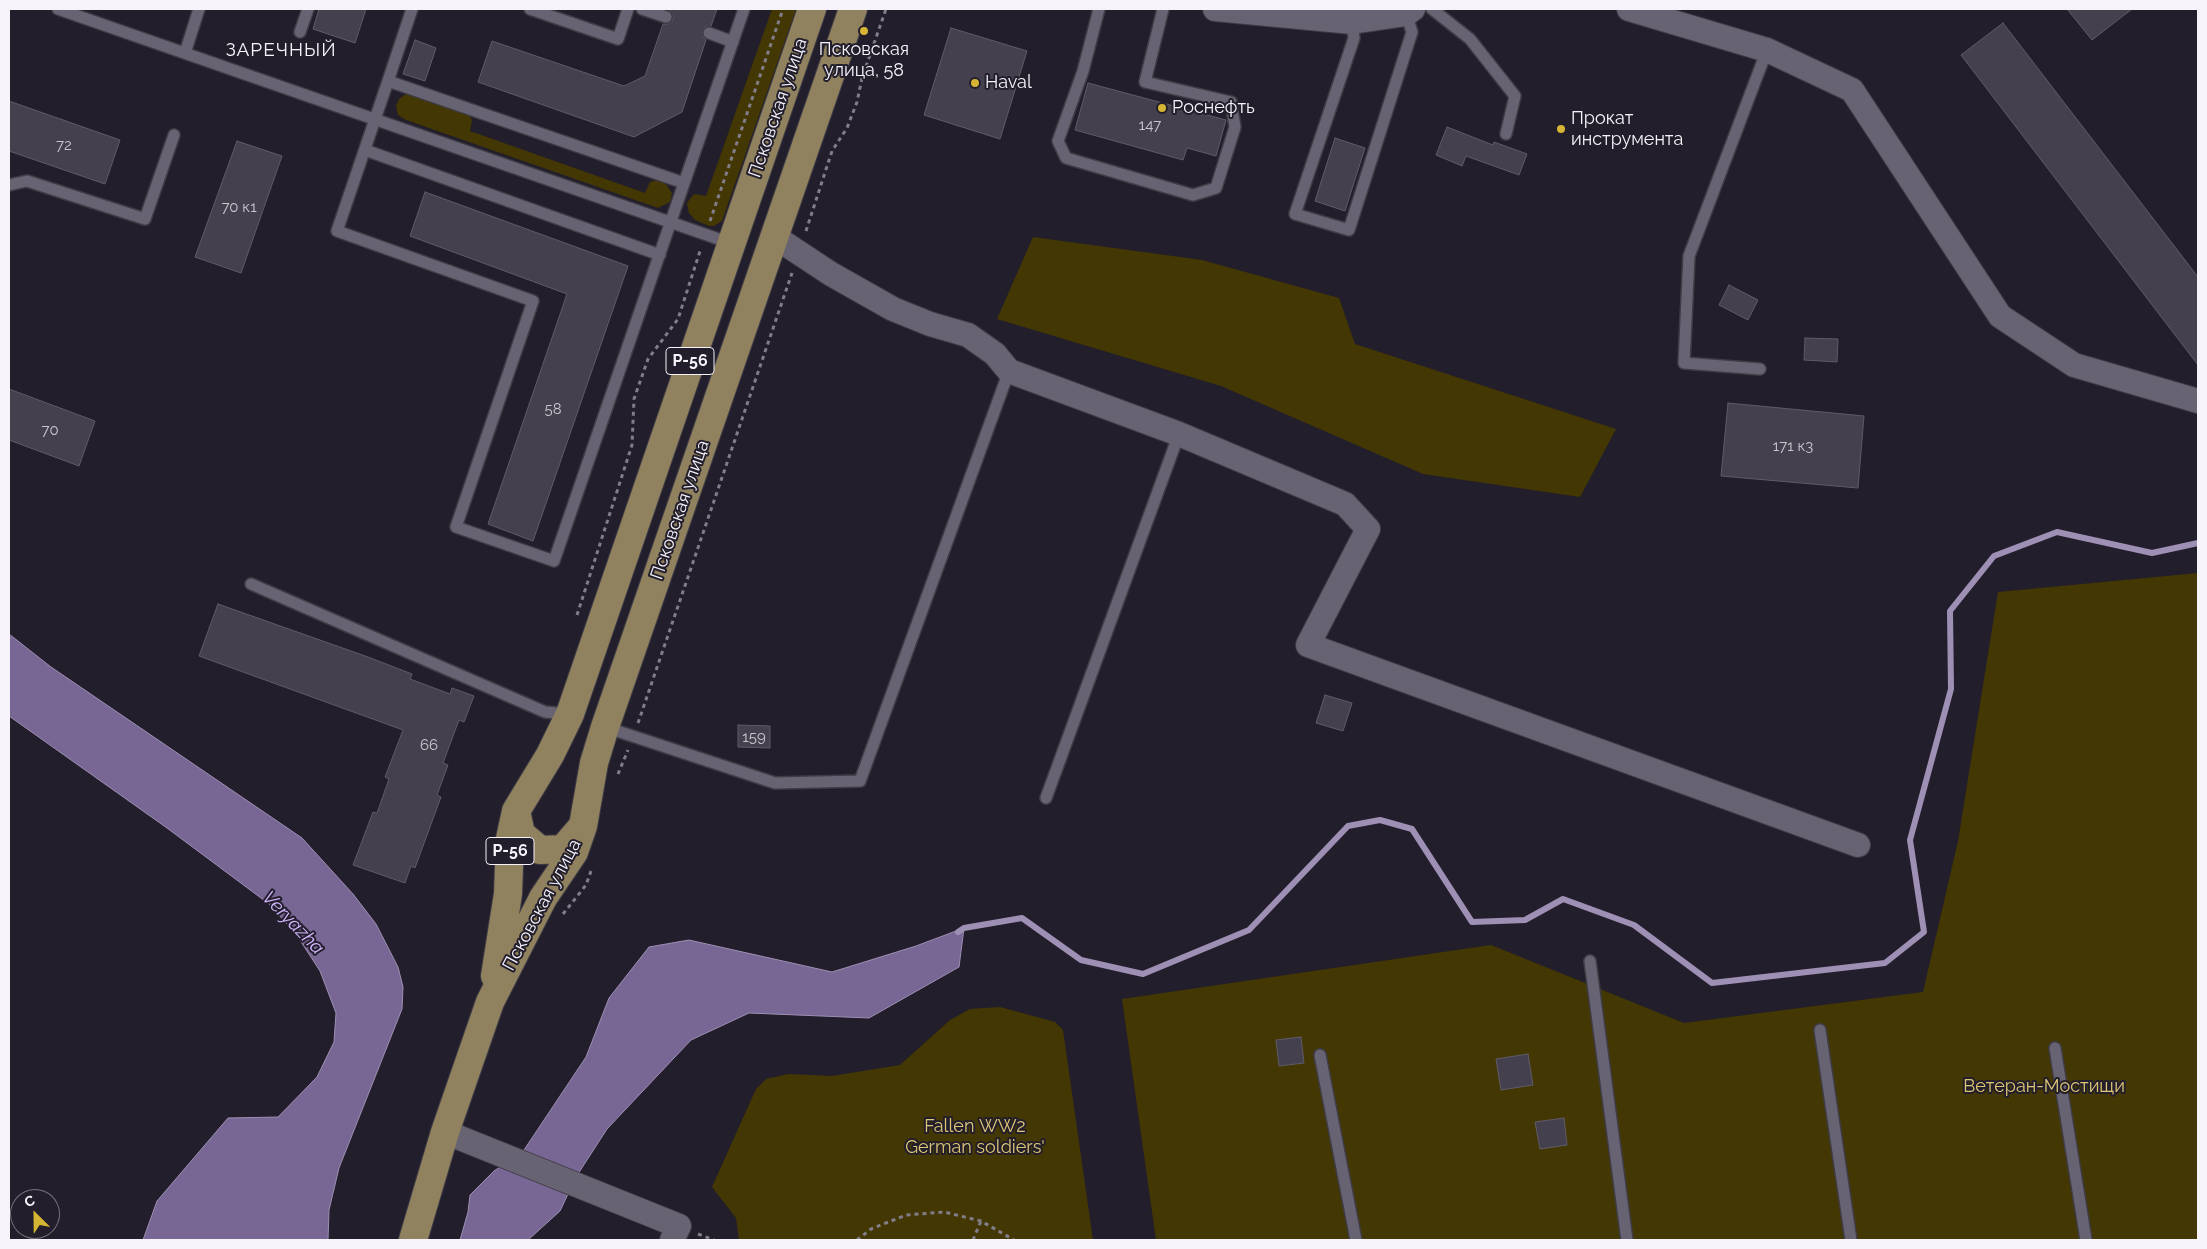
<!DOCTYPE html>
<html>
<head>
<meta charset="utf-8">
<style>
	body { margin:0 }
	#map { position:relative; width:2207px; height:1249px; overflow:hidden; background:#231e2b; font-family:Raleway,sans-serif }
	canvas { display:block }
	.frame { position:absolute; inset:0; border:10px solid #f6f3fb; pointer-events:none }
	.north { position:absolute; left:10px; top:1189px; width:50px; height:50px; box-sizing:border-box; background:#231e2b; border:1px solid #77737e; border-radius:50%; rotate:337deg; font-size:14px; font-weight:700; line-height:20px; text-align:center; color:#f6f3fb }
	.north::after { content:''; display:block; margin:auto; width:18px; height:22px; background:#d6b534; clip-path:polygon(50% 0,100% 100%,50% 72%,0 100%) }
</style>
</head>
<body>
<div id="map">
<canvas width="2207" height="1249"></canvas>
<div class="frame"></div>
<div class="north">С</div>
</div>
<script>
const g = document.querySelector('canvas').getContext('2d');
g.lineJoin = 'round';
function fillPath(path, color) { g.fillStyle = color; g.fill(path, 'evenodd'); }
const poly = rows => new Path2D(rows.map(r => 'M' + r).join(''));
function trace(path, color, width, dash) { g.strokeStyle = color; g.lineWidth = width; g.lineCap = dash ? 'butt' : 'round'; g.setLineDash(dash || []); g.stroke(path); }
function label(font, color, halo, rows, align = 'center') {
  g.font = font + ' Raleway,sans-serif'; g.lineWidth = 4; g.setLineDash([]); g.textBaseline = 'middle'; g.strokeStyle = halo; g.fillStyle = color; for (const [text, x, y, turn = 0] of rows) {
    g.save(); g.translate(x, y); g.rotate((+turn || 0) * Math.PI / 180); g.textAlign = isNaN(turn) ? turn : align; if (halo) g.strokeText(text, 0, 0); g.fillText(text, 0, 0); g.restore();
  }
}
fillPath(poly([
	[772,9,796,9,722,221,714,226,709,226,695,220,689,213,687,203,694,194,706,196],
	[406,94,411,94,469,115,472,120,470,131,645,193,650,182,657,180,665,183,672,193,670,202,658,208,406,120,398,115,396,106,399,99],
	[1033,237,1202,260,1339,298,1355,344,1616,429,1580,497,1423,474,1221,386,997,319],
	[2198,573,2198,1240,1156,1240,1122,999,1491,945,1684,1023,1923,992,1958,841,1998,592],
	[1000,1007,1055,1022,1063,1030,1093,1240,739,1240,736,1218,712,1187,756,1089,766,1079,788,1074,832,1076,900,1065,950,1020,970,1009]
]), '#433703');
const water = poly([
	[9,634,51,667,302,838,353,894,376,924,398,967,403,987,402,1009,339,1168,329,1210,328,1240,143,1240,157,1201,228,1118,278,1117,317,1077,334,1042,336,1013,320,971,296,934,269,904,167,828,9,716,9,634],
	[964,928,959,967,869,1018,749,1013,691,1040,607,1129,576,1177,560,1211,528,1240,460,1240,468,1212,470,1195,494,1171,522,1153,586,1057,609,998,649,947,689,940,832,972,916,946,964,928]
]);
fillPath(water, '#786695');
trace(water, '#9e90b4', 1);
trace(poly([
	[958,932,964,928,1022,918,1081,960,1143,974,1249,930,1348,826,1380,820,1412,829,1472,922,1525,920,1563,899,1634,925,1712,983,1885,963,1924,932,1910,840,1951,689,1950,611,1994,556,2057,532,2152,553,2198,543]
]), '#9e90b4', 6);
const building = poly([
	[319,9,366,9,355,43,313,29,319,9],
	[668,9,717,9,711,26,705,27,702,31,703,37,706,40,682,112,634,137,478,82,492,41,624,86,645,76,663,24,668,24,673,20,673,15,668,9],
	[2067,9,2132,9,2092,40,2067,9],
	[2003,23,2198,277,2198,365,1961,55,2003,23],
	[951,28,1027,51,1000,139,924,115,951,28],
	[415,40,436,48,425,81,403,74,415,40],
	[1088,83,1226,120,1216,156,1187,148,1183,160,1075,130,1088,83],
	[9,101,120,140,105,184,9,151,9,101],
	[1447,127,1493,145,1494,142,1527,154,1519,175,1466,156,1462,166,1436,155,1447,127],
	[1335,138,1365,148,1345,211,1315,201,1335,138],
	[237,141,282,156,241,273,195,257,237,141],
	[425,192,628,266,533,541,488,524,567,294,410,236,425,192],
	[1729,285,1758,300,1748,320,1719,305,1729,285],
	[1805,338,1838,339,1837,362,1804,360,1805,338],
	[9,389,95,421,79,466,9,440,9,389],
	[1728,403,1864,416,1858,488,1721,476,1728,403],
	[218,604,368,657,412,674,410,679,450,694,452,688,474,696,464,722,459,720,443,763,448,765,437,795,441,797,415,868,411,866,405,883,353,865,373,812,377,813,389,779,385,777,403,730,199,656,218,604],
	[1325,695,1352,703,1343,731,1316,723,1325,695],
	[738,725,770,726,770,748,738,747,738,725],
	[1301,1037,1304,1063,1279,1066,1276,1040,1301,1037],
	[1528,1054,1533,1085,1501,1090,1496,1059,1528,1054],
	[1564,1118,1567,1145,1540,1149,1535,1122,1564,1118]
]);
fillPath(building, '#45404e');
trace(building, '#605b69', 1);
const service = poly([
	[58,9,730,243],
	[530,9,618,39,628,9],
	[642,9,666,17],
	[1099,9,1083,71,1058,141,1066,158,1193,195,1216,188,1235,127,1231,102,1145,82,1163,9],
	[1432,9,1470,39,1515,96,1506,134],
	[1352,22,1354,38,1295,214,1349,230,1412,32,1406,14],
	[300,32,308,9],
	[709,33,733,42],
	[185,53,199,9],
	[388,81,412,9],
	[365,150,660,255],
	[684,183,388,81,337,231,533,301,456,527,554,561,744,9],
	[9,185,27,181,145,219,174,135],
	[1760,369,1684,363,1689,256,1767,50],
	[251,584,545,712,570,714],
	[605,727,775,783,860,781,1009,371],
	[1046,798,1179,434],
	[1590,961,1627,1240],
	[1820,1030,1851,1240],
	[2055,1048,2086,1240],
	[1320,1055,1356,1240]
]);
const minor = poly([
	[1215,9,1352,22,1406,14,1413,9],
	[1629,9,1767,50,1852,90,2000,316,2074,365,2198,401],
	[775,237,831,274,893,309,930,324,968,335,995,354,1009,371,1179,434,1345,504,1368,529,1308,645,1858,845],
	[445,1132,679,1226,672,1240]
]);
const primary = poly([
	[516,811,521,834,540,850,563,849,581,828],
	[495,976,508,894,510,839,516,811,550,755,570,714,812,9],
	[413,1240,445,1132,490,1002,543,898,574,852,583,826,594,763,605,727,853,9]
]);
trace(service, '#3f3c46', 14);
trace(minor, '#3f3c46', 26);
trace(primary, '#3f3c46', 30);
trace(poly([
	[710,221,783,9],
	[806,231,832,151,847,128,857,102,862,78,886,9],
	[577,615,632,445,634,399,648,359,678,319,701,248],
	[638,723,792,273],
	[618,774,628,750],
	[563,914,586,885,591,871],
	[698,1234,714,1240],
	[857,1240,871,1229,906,1215,944,1212,981,1221,1014,1240],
	[973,1240,981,1221]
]), '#827e89', 3, [4, 4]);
trace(service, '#686372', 11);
trace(minor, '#686372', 24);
trace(primary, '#90825e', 28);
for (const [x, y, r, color] of [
	[864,31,5,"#d6b534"],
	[975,83,5,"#d6b534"],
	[1162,108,5,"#d6b534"],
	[1561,129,5,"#d6b534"]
]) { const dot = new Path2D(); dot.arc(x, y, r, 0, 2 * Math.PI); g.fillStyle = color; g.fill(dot); trace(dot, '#231e2b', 2); }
label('15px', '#cac6d0', null, [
	["147",1150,125],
	["72",64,145],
	["70 к1",239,207],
	["58",553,409],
	["70",50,430],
	["171 к3",1793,446],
	["159",754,737],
	["66",429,745]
]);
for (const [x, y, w] of [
	[690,361,48],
	[510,851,48]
]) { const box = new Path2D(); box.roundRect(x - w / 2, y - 13.5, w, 27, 4); g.fillStyle = '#231e2b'; g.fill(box); trace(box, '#f6f3fb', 1); }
label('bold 16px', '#f6f3fb', null, [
	["Р-56",690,361],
	["Р-56",510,851]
]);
label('18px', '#f6f3fb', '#231e2b', [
	["Псковская",864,50,"center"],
	["улица, 58",864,71,"center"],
	["Haval",985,83],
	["Роснефть",1172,108],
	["Прокат",1571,119],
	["инструмента",1571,140]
], 'left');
label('18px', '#f6f3fb', '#231e2b', [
	["Псковская улица",778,108,-71],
	["Псковская улица",680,510,-71],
	["Псковская улица",542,905,-62]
]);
label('18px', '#ddc675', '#231e2b', [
	["Ветеран-Мостищи",2044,1087],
	["Fallen WW2",975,1127],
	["German soldiers'",975,1148]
]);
g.letterSpacing = '1px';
label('19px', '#f6f3fb', '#231e2b', [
	["ЗАРЕЧНЫЙ",281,50]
]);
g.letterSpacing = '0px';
label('italic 19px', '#d2b6ff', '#231e2b', [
	["Veryazha",293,923,46]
]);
</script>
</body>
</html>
